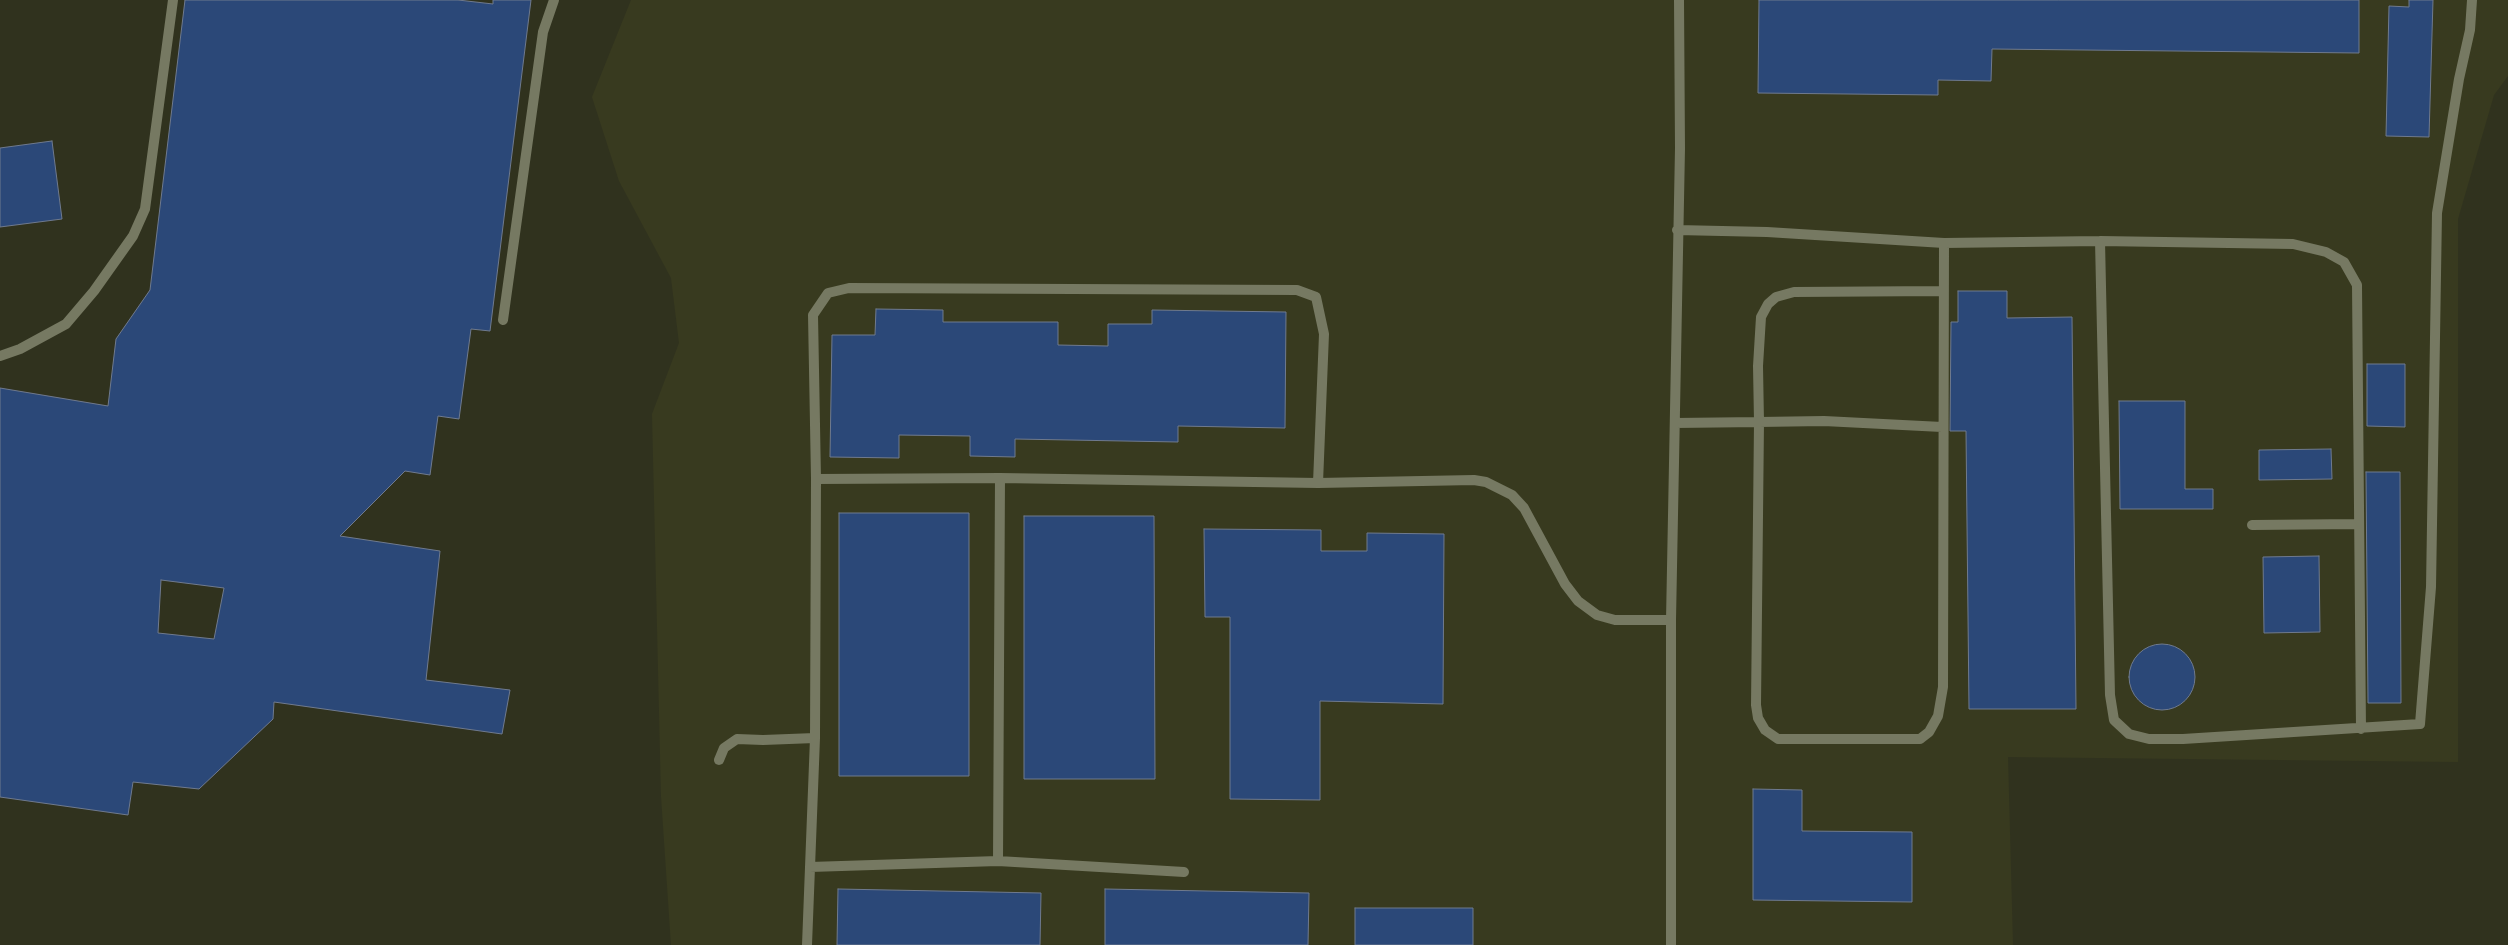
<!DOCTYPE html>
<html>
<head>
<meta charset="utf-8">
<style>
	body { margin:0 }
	canvas { display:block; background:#30321e }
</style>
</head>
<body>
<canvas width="2508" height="945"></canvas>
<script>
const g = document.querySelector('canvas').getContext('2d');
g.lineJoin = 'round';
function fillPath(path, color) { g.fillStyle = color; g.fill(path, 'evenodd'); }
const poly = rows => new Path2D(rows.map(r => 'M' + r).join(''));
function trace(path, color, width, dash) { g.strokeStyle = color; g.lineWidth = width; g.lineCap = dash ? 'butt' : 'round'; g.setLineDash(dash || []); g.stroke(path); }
fillPath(poly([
	[631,0,2508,0,2508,76,2494,95,2458,219,2458,762,2008,757,2013,945,671,945,661,796,652,414,679,343,671,278,619,181,592,97]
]), '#383a1f');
const building = poly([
	[185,0,458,0,493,4,493,0,531,0,490,331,471,329,459,419,438,416,430,475,405,471,340,536,440,551,426,680,510,690,502,734,274,702,273,719,199,789,133,782,128,815,0,797,0,388,108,406,116,339,150,290,185,0],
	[161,580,224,588,214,639,158,633,161,580],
	[1759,0,2359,0,2359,53,1992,49,1991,81,1938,80,1938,95,1758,93,1759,0],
	[2409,0,2433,0,2429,137,2386,136,2389,6,2409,7,2409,0],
	[52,141,62,219,0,227,0,148,52,141],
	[1958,291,2007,291,2007,318,2072,317,2076,709,1969,709,1966,431,1950,431,1951,322,1958,322,1958,291],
	[876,309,943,310,943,322,1058,322,1058,345,1108,346,1108,324,1152,324,1152,310,1286,312,1285,428,1178,426,1178,442,1015,439,1015,457,970,456,970,436,899,435,899,458,830,457,832,335,875,335,876,309],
	[2367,364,2405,364,2405,427,2367,426,2367,364],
	[2119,401,2185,401,2185,489,2213,489,2213,509,2120,509,2119,401],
	[2331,449,2332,479,2259,480,2259,450,2331,449],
	[2366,472,2400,472,2401,703,2368,703,2366,472],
	[839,513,969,513,969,776,839,776,839,513],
	[1024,516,1154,516,1155,779,1024,779,1024,516],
	[1204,529,1321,530,1321,551,1367,551,1367,533,1444,534,1443,704,1320,701,1320,800,1230,799,1230,617,1205,617,1204,529],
	[2319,556,2320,632,2264,633,2263,557,2319,556],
	'2129 677a33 33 0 1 1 66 0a33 33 0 1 1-66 0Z',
	[1753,789,1802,790,1802,831,1912,832,1912,902,1753,900,1753,789],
	[838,889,1041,893,1040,945,837,945,838,889],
	[1105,889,1309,893,1308,945,1105,945,1105,889],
	[1355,908,1473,908,1473,945,1355,945,1355,908]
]);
fillPath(building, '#2b4878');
trace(building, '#6f7a8e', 1);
trace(poly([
	[1677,230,1767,232,1944,243,2100,241,2293,244,2326,252,2344,262,2357,285,2361,729],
	[2100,241,2110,695,2114,720,2129,734,2149,739,2183,739,2420,724,2431,587,2437,213,2459,79,2470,30,2472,0],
	[503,320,543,32,554,0],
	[0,356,20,349,66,324,94,291,133,236,145,209,173,0],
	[1675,423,1759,422,1756,705,1758,718,1765,730,1778,739,1920,739,1929,732,1938,716,1943,687,1944,243],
	[1942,427,1824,421,1759,422,1758,366,1761,317,1768,304,1776,297,1794,292,1942,291],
	[816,479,1000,478,1318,483,1474,480,1486,482,1512,495,1524,508,1565,584,1578,601,1597,615,1615,620,1671,620],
	[2252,525,2358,524],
	[719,760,724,748,737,739,763,740,815,738],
	[998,861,1000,478],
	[810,867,998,861,1184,872],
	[807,945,815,738,816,479,813,315,828,293,849,288,1297,290,1316,297,1324,334,1318,483],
	[1671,945,1671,620,1680,148,1679,0]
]), '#767962', 10);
</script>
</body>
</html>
